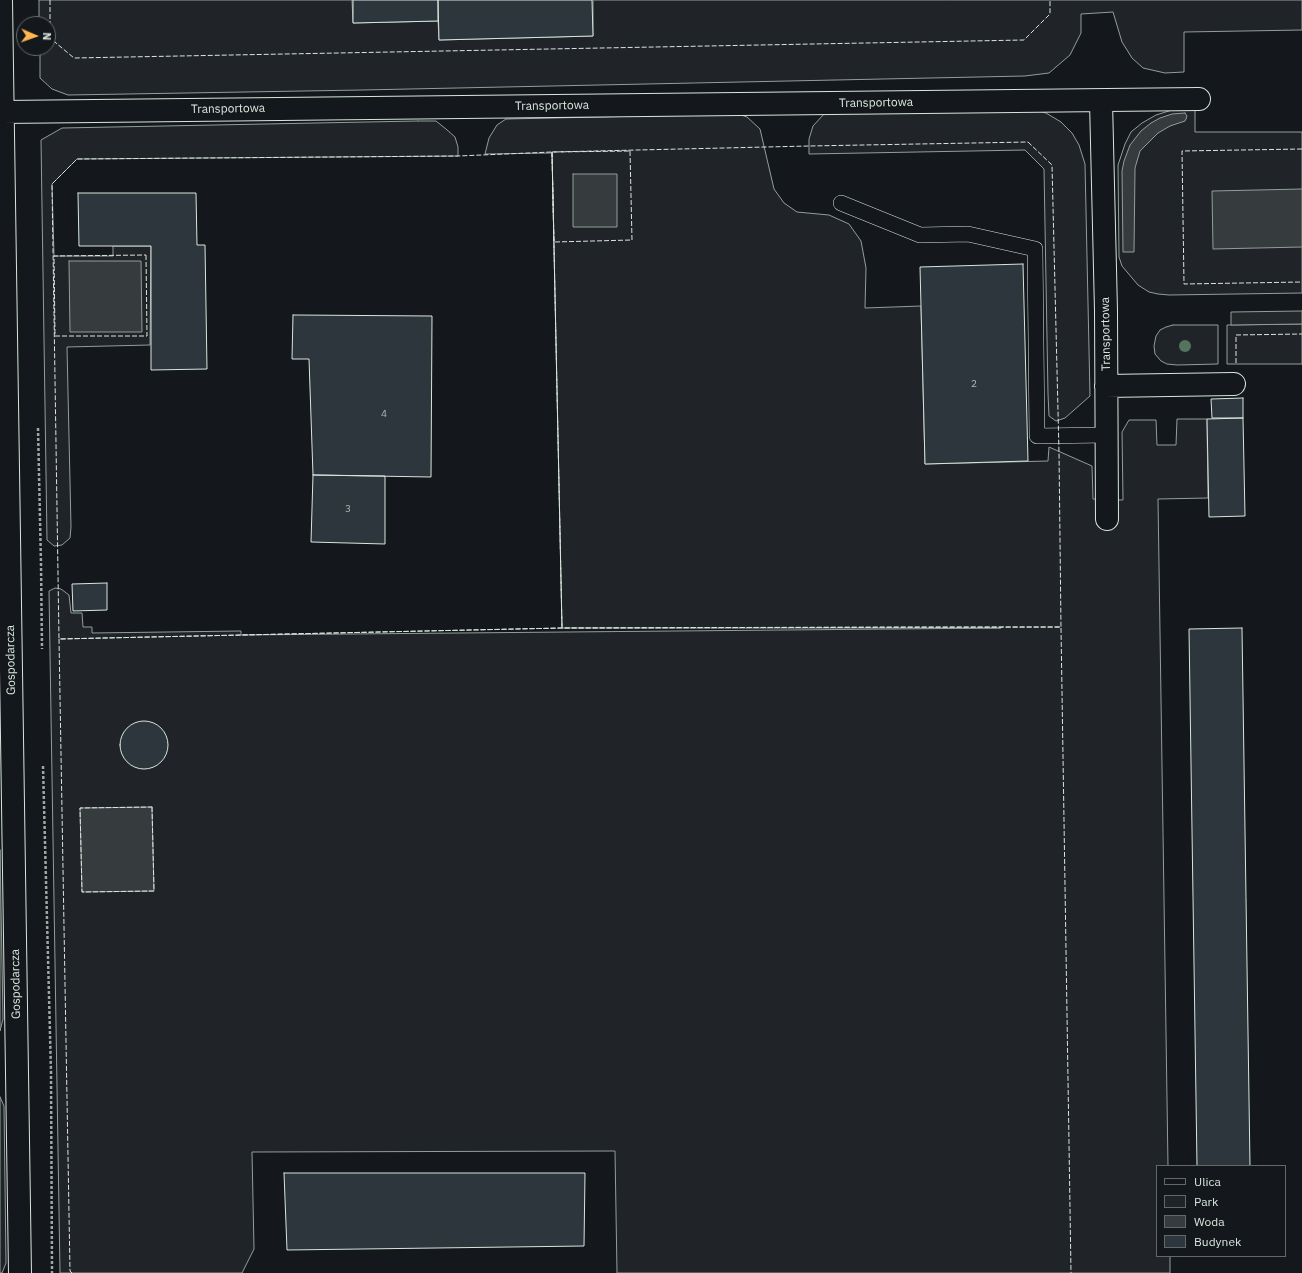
<!DOCTYPE html>
<html>
<head>
<meta charset="utf-8">
<style>
	body { margin:0 }
	#map { position:relative; width:1302px; height:1273px; overflow:hidden; background:#14181c; font-family:"IBM Plex Sans",sans-serif }
	canvas { display:block }
	.legend { position:absolute; left:1156px; top:1165px; width:130px; height:92px; box-sizing:border-box; background:#14181c; border:1px solid #626a69; margin:0; padding:5px 7px; list-style:none; font-size:12px; color:#d8e6dc }
	.legend li { display:flex; align-items:center; gap:8px; height:20px }
	.legend b { width:20px; border:1px solid #626a69 }
	.north { position:absolute; left:16px; top:16px; width:40px; height:40px; box-sizing:border-box; background:#14181c; border:1px solid #626a69; border-radius:50%; rotate:92deg; font-size:11px; font-weight:700; line-height:16px; text-align:center; color:#d8e6dc }
	.north::after { content:''; display:block; margin:auto; width:14px; height:18px; background:#ffb74d; clip-path:polygon(50% 0,100% 100%,50% 72%,0 100%) }
</style>
</head>
<body>
<div id="map">
<canvas width="1302" height="1273"></canvas>
<ul class="legend">
<li><b style="height:5px;background:#14181c"></b>Ulica</li>
<li><b style="height:11px;background:#202428"></b>Park</li>
<li><b style="height:11px;background:#363b3e"></b>Woda</li>
<li><b style="height:11px;background:#2c363c"></b>Budynek</li>
</ul>
<div class="north">N</div>
</div>
<script>
const g = document.querySelector('canvas').getContext('2d');
g.lineJoin = 'round';
function fillPath(path, color) { g.fillStyle = color; g.fill(path, 'evenodd'); }
const poly = rows => new Path2D(rows.map(r => 'M' + r).join(''));
function trace(path, color, width, dash) { g.strokeStyle = color; g.lineWidth = width; g.lineCap = dash ? 'butt' : 'round'; g.setLineDash(dash || []); g.stroke(path); }
function label(font, color, halo, rows, align = 'center') {
  g.font = font + ' "IBM Plex Sans",sans-serif'; g.lineWidth = 3; g.setLineDash([]); g.textBaseline = 'middle'; g.strokeStyle = halo; g.fillStyle = color; for (const [text, x, y, turn = 0] of rows) {
    g.save(); g.translate(x, y); g.rotate((+turn || 0) * Math.PI / 180); g.textAlign = isNaN(turn) ? turn : align; if (halo) g.strokeText(text, 0, 0); g.fillText(text, 0, 0); g.restore();
  }
}
const green = poly([
	[39,0,352,0,353,23,438,21,439,40,593,36,593,0,1302,0,1302,30,1184,32,1184,72,1165,73,1143,68,1132,58,1122,42,1113,12,1081,14,1081,33,1070,55,1049,73,1025,76,362,90,68,95,52,89,40,78,40,48,48,48,48,24,39,24,39,0],
	[1029,108,1046,113,1061,122,1072,133,1079,145,1085,164,1090,396,1065,418,1056,421,1049,416,1048,394,1044,169,1025,150,809,154,809,139,813,126,824,114,1029,108],
	[1195,109,1195,132,1302,132,1302,293,1169,295,1158,294,1149,292,1138,285,1122,266,1119,257,1118,165,1125,144,1131,132,1142,123,1156,115,1172,110,1195,109],
	[738,114,747,117,760,129,774,189,784,203,797,212,829,215,849,224,861,241,866,268,865,308,921,306,925,464,1048,461,1049,447,1092,466,1093,499,1123,500,1122,432,1129,420,1156,420,1157,445,1176,445,1177,419,1207,419,1208,498,1158,499,1168,1166,1157,1166,1157,1256,1170,1256,1170,1273,617,1273,615,1151,252,1152,254,1249,242,1273,60,1273,49,591,55,588,61,589,69,595,71,613,82,613,83,627,92,627,92,633,241,631,241,635,1001,628,562,628,552,153,485,154,489,138,497,125,506,119,738,114],
	[418,121,436,121,446,129,455,137,458,147,458,156,77,159,52,184,54,256,113,256,113,246,151,246,150,345,67,347,71,527,70,538,62,545,54,546,47,540,41,140,62,128,418,121],
	[1302,324,1302,364,1227,364,1227,325,1302,324],
	[1173,325,1218,325,1218,364,1177,365,1167,364,1161,361,1155,354,1154,346,1156,336,1160,330,1166,327,1173,325],
	[0,850,3,1019,0,1031,0,850],
	[0,1097,4,1106,6,1263,2,1273,0,1273,0,1097]
]);
fillPath(green, '#202428');
trace(green, '#939e99', 1);
const parking = poly([
	[1302,311,1302,324,1231,325,1231,312,1302,311]
]);
fillPath(parking, '#24282b');
trace(parking, '#939e99', 1);
const water = poly([
	[1185,113,1187,116,1186,119,1185,121,1170,126,1158,133,1140,151,1135,168,1134,252,1123,252,1122,171,1124,161,1130,145,1141,131,1151,123,1160,118,1172,114,1185,113],
	[573,174,617,174,617,227,573,227,573,174],
	[1302,189,1302,247,1213,249,1212,191,1302,189],
	[69,261,141,261,142,332,70,332,69,261],
	[152,807,154,891,82,892,80,808,152,807]
]);
fillPath(water, '#363b3e');
trace(water, '#939e99', 1);
const building = poly([
	[353,0,438,0,438,21,353,23,353,0],
	[438,0,592,0,593,36,439,40,438,0],
	[78,193,196,193,197,245,205,245,207,369,151,370,151,246,79,246,78,193],
	[1023,264,1028,461,925,464,920,267,1023,264],
	[293,315,432,316,431,477,313,475,309,359,292,359,293,315],
	[1243,398,1243,418,1212,418,1211,399,1243,398],
	[1243,418,1245,516,1209,517,1207,419,1243,418],
	[313,475,385,476,385,544,311,542,313,475],
	[107,583,107,610,73,611,72,584,107,583],
	[1242,628,1250,1166,1197,1166,1189,629,1242,628],
	'120 745a24 24 0 1 1 48 0a24 24 0 1 1-48 0Z',
	[284,1173,585,1173,584,1246,287,1250,284,1173]
]);
fillPath(building, '#2c363c');
trace(building, '#d8e6dc', 1);
const service = poly([
	[841,203,920,235,968,234,1035,249,1037,436,1107,435]
]);
const minor = poly([
	[1,0,20,1273],
	[1101,101,1106,311,1107,519],
	[3,112,1199,99],
	[1106,386,1234,384]
]);
trace(service, '#d8e6dc', 16);
trace(minor, '#d8e6dc', 24);
trace(poly([
	[38,428,41,564,42,649],
	[43,766,51,1072,52,1273]
]), '#9da8a2', 2.5, [3, 2]);
trace(service, '#14181c', 15);
trace(minor, '#14181c', 22);
trace(poly([
	[50,0,50,38,74,58,1024,40,1050,14,1050,0],
	[1028,142,1052,165,1059,452,1061,627,562,628,552,152,809,146,1028,142],
	[1302,149,1182,151,1184,284,1302,282],
	[630,151,632,240,554,242,552,152,630,151],
	[552,152,562,628,59,639,52,184,77,159,458,156,552,152],
	[146,255,147,336,55,336,54,256,146,255],
	[1236,363,1236,335,1302,334],
	[152,807,154,891,82,892,80,808,152,807],
	[72,1273,70,1271,59,639,562,628,909,627,1061,627,1071,1273]
]), '#d8e6dc', 1, [5, 2]);
g.fillStyle = '#55745f';
for (const [x, y] of [
	[1185,346]
]) { g.beginPath(); g.arc(x, y, 6, 0, 2 * Math.PI); g.fill(); }
label('10px', '#adbab4', null, [
	["2",974,384],
	["4",384,414],
	["3",348,509]
]);
label('12px', '#d8e6dc', '#14181c', [
	["Transportowa",876,103,-1],
	["Transportowa",552,106,-1],
	["Transportowa",228,109,-1],
	["Transportowa",1106,334,-91],
	["Gospodarcza",11,660,-91],
	["Gospodarcza",16,984,-91]
]);
</script>
</body>
</html>
